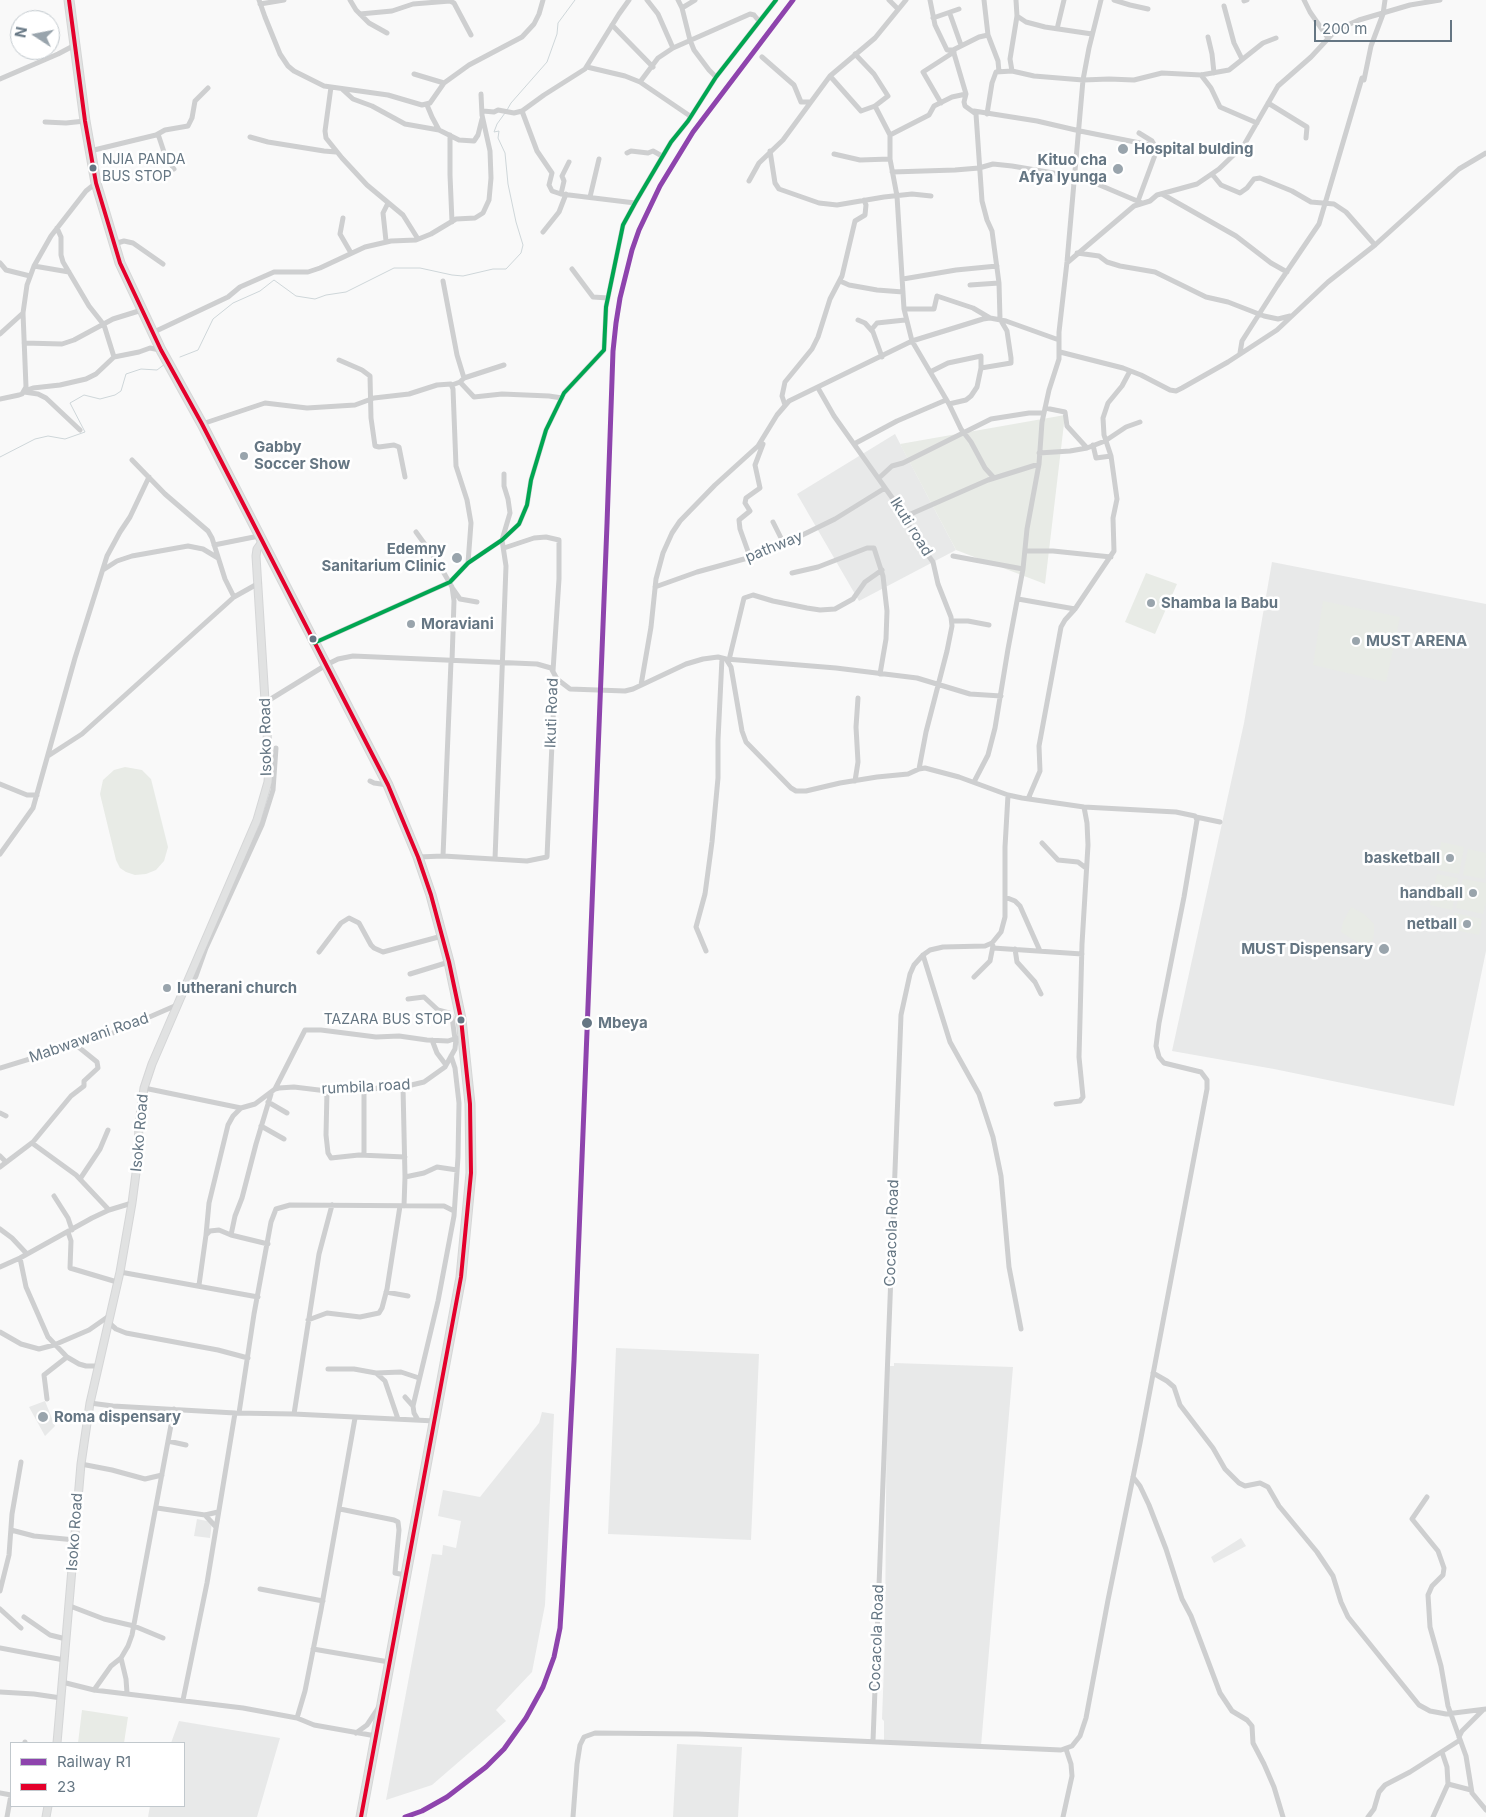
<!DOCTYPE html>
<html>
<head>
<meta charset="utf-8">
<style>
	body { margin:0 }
	#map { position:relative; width:1486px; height:1817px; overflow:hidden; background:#f9f9f9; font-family:Inter,sans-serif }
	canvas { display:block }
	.legend { position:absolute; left:10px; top:1742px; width:175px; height:65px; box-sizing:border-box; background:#fff; border:1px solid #c1c8cd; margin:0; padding:6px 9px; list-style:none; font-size:15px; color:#657683 }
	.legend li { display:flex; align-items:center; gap:10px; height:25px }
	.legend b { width:25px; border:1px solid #c1c8cd }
	.north { position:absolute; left:10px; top:10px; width:50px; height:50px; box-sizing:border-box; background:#fff; border:1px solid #c1c8cd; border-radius:50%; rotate:281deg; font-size:14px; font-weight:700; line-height:20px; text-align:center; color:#657683 }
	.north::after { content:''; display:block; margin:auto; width:18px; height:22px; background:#99a4ac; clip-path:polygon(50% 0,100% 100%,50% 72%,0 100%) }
	.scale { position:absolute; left:1314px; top:20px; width:138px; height:22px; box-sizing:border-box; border:2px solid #657683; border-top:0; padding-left:6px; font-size:15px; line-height:18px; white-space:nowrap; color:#657683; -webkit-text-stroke:4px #fff; paint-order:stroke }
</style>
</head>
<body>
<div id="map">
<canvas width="1486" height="1817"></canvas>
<ul class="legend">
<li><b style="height:6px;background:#8e44ad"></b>Railway R1</li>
<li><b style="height:6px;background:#e4002b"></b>23</li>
</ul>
<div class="north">N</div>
<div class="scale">200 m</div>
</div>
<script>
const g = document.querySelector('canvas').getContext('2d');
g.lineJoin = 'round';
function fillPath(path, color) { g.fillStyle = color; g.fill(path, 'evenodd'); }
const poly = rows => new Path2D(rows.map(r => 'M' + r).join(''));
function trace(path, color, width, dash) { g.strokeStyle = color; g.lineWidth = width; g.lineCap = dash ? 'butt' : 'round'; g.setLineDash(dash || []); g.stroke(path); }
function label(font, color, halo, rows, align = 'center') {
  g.font = font + ' Inter,sans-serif'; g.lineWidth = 5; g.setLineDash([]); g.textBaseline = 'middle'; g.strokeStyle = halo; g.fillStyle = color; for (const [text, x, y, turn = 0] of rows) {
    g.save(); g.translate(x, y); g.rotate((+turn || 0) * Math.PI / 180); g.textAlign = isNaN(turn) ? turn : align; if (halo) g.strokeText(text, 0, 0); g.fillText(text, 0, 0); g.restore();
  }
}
fillPath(poly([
	[895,434,956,550,859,601,797,494],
	[1272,562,1486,604,1486,951,1454,1106,1274,1069,1172,1051,1244,723],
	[616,1348,759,1354,751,1540,608,1534],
	[894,1363,1013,1367,981,1746,884,1741,884,1721,882,1719,885,1639,887,1366,894,1366],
	[45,1401,55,1426,45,1436,29,1407],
	[542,1412,554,1414,545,1605,532,1672,496,1710,506,1721,432,1785,386,1800,432,1554,442,1555,443,1545,456,1548,461,1521,438,1516,443,1490,480,1497,539,1423],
	[197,1519,212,1522,210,1538,194,1536],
	[1241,1538,1246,1546,1214,1563,1211,1557],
	[179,1721,280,1738,257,1817,148,1817,150,1806,184,1806,184,1743,171,1743],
	[677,1744,742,1747,738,1817,673,1817]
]), '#e8e9e9');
fillPath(poly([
	[1065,415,1045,584,956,550,900,444],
	[1146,573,1177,584,1155,634,1125,622],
	[1323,601,1400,617,1386,682,1313,665],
	[125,767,142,770,151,779,168,847,164,861,156,870,146,874,135,875,126,872,120,868,116,860,100,794,103,780,114,770],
	[1441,842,1464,847,1459,874,1437,870],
	[1468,849,1486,853,1485,879,1463,875],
	[1437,874,1458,878,1452,910,1430,905],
	[1463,879,1486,883,1486,903,1483,914,1456,908],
	[1351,907,1364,914,1374,924,1374,934,1371,946,1357,942,1341,932,1343,922],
	[1455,913,1482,919,1479,935,1451,929],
	[82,1710,128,1717,124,1743,78,1743]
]), '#e8ebe6');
trace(poly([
	[507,110,511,103,547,62,557,34,558,23,575,0],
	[180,357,198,350,213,319,233,303,260,291,274,280,296,296,315,299,326,295,346,292,394,268,420,268,452,275,463,276,493,269,506,269,521,253,523,245,516,222,508,184,505,153,498,138,499,131,494,132,497,124,505,113],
	[0,457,35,439,48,436,65,439,85,432,70,403,84,395,100,399,115,395,121,391,126,374,141,369,157,370,165,364]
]), '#ced6d9', 1);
const secondary = poly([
	[57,1743,81,1464,90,1403,120,1272,132,1203,138,1158,139,1123,144,1088,152,1064,257,820,268,782,269,765,256,556,257,549,262,542],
	[46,1817,48,1806]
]);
const highway = poly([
	[69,0,85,121,96,183,120,263,161,350,202,424,388,785,418,857,431,895,449,962,461,1019,470,1104,471,1173,461,1277,361,1817]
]);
trace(secondary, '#d5d6d7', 9);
trace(highway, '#d5d6d6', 11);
trace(poly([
	[259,0,265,17,280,54,288,66,294,71,324,86,388,95,422,105,430,103,444,83,469,65,522,37,534,24,539,14,543,0],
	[350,0,356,10,369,23,387,33],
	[647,0,658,14,673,48],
	[678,0,682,8,690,40,694,50,709,70,716,77],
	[889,0,897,8],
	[930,0,935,25,947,50,953,50,979,37,988,35],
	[984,0,988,35,998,61,999,72],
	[1114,0,1130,5,1148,9],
	[1304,0,1310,12,1328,38],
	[1244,1,1247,0],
	[260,4,284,0],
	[1224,6,1234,43,1242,59],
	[682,8,695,0],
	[360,14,392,11,413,4,450,1,454,3,471,35],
	[950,14,961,45],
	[1017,16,1026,22,1045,27,1092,34],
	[933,18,959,9],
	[612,25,653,67],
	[1057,29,1064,0],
	[1208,37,1212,54,1214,73],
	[953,50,966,94,964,102,965,106,976,114,982,201,987,220,992,231,999,283,1000,319,1007,331,1011,358,1011,363,981,368],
	[855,54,874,74,888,96,875,106,890,135,890,159,897,196,904,309,912,341,949,404,961,429,971,442,985,468,994,478],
	[762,57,794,85,801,102,810,102],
	[587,67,625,76,640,82,690,116],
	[1012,71,1010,59,1017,16,1016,0],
	[414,74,444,83],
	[1201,75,1211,88,1220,107,1257,123],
	[830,76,861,111,875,106],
	[0,79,58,54,75,45],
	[1364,80,1371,46,1383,14,1385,0],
	[640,82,658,58,673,48,750,14,754,15,759,21],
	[331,87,325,131,326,138,342,158,367,185,403,215,418,239],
	[342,89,353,99,372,106,405,124,439,130,459,140,474,141,478,135,482,119],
	[941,103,923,72,954,52],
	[1268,103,1307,127,1306,138],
	[427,105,432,117,439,130],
	[483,111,494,112,498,110,514,113,522,111,544,95,585,69,619,14,629,0],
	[522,111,537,151,552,173,549,185,552,191,561,194,635,203],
	[974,111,1037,121,1080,131,1155,146],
	[987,114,992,83,996,72,1012,71,1034,76,1083,80,1109,79,1134,80,1162,73,1201,75,1229,70,1263,43,1276,38],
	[45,122,66,123,85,121],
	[158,134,165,155,174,169],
	[450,135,450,175,452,222],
	[890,135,929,115,934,106,952,97,966,94],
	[250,137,268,142,324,151,336,152],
	[90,151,156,135,165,130,188,126,192,118,195,101,208,88],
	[770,151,775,183,779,189,819,203,837,205,884,197,912,194,931,196],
	[627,153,631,151,648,153,653,151,662,156],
	[834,154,860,160,890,159],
	[892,172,955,170,979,168,993,164,1012,166,1083,178,1142,203],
	[1212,174,1221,185,1240,193,1247,188,1254,179,1260,178,1292,191,1311,202,1334,204,1346,212,1375,245],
	[749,181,759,163,783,140,830,76,875,38,906,0],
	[561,194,564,181,562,176,569,162],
	[1162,194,1236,236,1271,263,1287,272],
	[590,197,599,159],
	[1138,201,1158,147,1155,146,1152,141,1139,133],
	[343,218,340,234,351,253],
	[57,228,61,237,61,255,63,262,89,306,104,325,114,357],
	[543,232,559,212,566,194],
	[386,241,383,213,388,203],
	[114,244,124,241,133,243,163,264],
	[1077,253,1099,256,1107,262,1120,266,1155,272,1206,297,1228,302,1264,316,1278,319,1290,316],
	[1068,262,1134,206,1150,201,1157,195,1197,184,1219,169,1244,145,1278,86,1311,57,1336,30,1359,20,1410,5,1440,0],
	[0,263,6,270,30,276],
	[34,266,69,272],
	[572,269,593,297,608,298],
	[903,279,956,270,997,266],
	[443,281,457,355,464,378,460,382,452,385],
	[840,281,849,285,877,290,903,292],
	[970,285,999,283],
	[904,309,934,309,937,296,973,308,990,318],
	[858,320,865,323,873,332,882,357],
	[872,329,877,323,905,320],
	[154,332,228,297,240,287,274,272,308,272,320,268,365,247,391,241,416,240,431,234,456,219,475,218,483,213,489,200,491,178,490,151,482,115,481,94],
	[0,334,23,313],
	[24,343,62,344,74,340,113,319,142,310],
	[1060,352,1123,368,1141,375,1170,390,1176,391,1182,388,1228,362,1277,330,1328,282,1375,245,1459,169,1486,153],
	[1240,353,1242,341,1277,286,1319,224,1362,78],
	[339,360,362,370,370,376,371,418,375,446,379,447,394,445,399,447,405,477],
	[930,372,948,363,981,356,981,368,977,387,971,396,966,400,949,404],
	[464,378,504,365],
	[460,382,474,397,502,394,549,396,562,398],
	[818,388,834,416,893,499,920,544,933,562,938,584,951,617,952,626,947,651,926,732,919,769],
	[24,391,33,388,60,385,86,379,96,374,114,357,139,352,150,348,160,350],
	[24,392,38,394,46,398,80,430],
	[0,399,19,395,22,394,26,387,23,313,27,285,34,266,51,236,86,191,96,183],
	[785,405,782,396,785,382,812,349,818,337,830,299,842,276,855,221,865,215,866,205,864,200],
	[1045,408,1065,412,1067,426,1087,448],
	[202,424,265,403,307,408,355,405,374,398,409,394,437,385,451,384,453,389,456,466,467,500,471,523,468,563],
	[854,444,897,421,946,400],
	[1093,445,1096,458,1111,456],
	[1039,453,1070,451,1087,448,1105,441,1126,427,1140,422],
	[132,460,165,494,208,531,212,538,225,579,234,597],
	[879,478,892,466,903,463,991,419,1029,413,1044,413],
	[904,517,988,480,1039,464],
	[773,522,784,544],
	[416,532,437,561,452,587,454,601,452,661],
	[214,545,259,536],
	[504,548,534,538,546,537,559,540,559,579,553,671],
	[1026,551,1053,551,1111,557],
	[953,556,1023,569],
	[750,557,740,529,739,520,750,511,745,503,746,498,760,488,755,465,763,444],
	[103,570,117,561,132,556,188,546,203,549,218,558],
	[792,573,818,567,867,548,874,548,883,576,887,611,886,639,880,674],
	[655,587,697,572,755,556,784,544,835,519,885,488],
	[453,589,460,599,477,602],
	[1018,599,1075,609],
	[952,621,968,621,989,625],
	[314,643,450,582,468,563,502,540,519,524,527,505,531,480,546,430,564,393,604,350,606,307,623,225,635,203,671,142,688,121,716,77,776,0],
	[726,659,836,668,917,678,970,694,1001,696],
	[729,660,744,598,753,595,773,601,807,608,820,610,835,609,853,599,865,582,882,570],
	[641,685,651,627,656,579,663,553,672,533,680,521,715,485,758,446,777,415,789,401,912,341,983,319,990,318,1006,321,1059,340],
	[266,702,326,665,338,659,353,656,537,664,551,668,557,679,570,689,625,691,633,689,686,664,703,659,718,657,726,659,731,667,742,731,746,742,791,788,796,791,806,791,840,783,877,777,908,774,919,769,925,768,959,777,1008,795,1022,798,1084,807,1176,812,1195,816,1197,820,1184,897,1159,1023,1156,1046,1159,1057,1164,1063,1201,1072,1207,1080,1207,1089,1140,1443,1108,1600,1086,1718,1080,1736,1072,1746,1061,1750,697,1734,595,1733,584,1737,580,1745,577,1764,573,1817],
	[48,756,82,734,234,597,259,583],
	[370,781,374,783,388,785],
	[855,781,858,762,856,727,858,698],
	[974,782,988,755,995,728,1008,649,1023,569,1027,529,1039,464,1042,422,1049,390,1059,359,1059,332,1067,262,1083,80,1089,48,1101,0],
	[0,784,27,795,37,795],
	[1028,799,1040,771,1039,746,1061,627,1065,620,1075,609,1114,551,1113,518,1117,499,1111,456,1104,435,1103,418,1108,403,1122,386,1130,371],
	[1196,817,1220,822],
	[1042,843,1058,860,1078,862,1086,868],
	[0,854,33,808,75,658,107,556,120,532,130,517,149,477],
	[443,856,451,661],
	[418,857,443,856,527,861,547,857,555,675],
	[495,859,506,566,502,540,510,513,508,499,504,486,504,474],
	[1005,897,1015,901,1020,906,1040,951],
	[993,948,1082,954],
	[1015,949,1017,962,1035,982,1041,994],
	[706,951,696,927,705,894,712,842,718,778,718,740,722,658],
	[319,952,341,923,349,918,359,923,371,945,374,948,383,952,442,936],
	[923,955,950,1042,979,1094,993,1137,1001,1176,1009,1267,1021,1329],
	[410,974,449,962],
	[974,977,990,961,993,946],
	[186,986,193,982,196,976,206,948,262,825,273,790,276,748],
	[408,999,424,997,438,1010,449,1013,452,1017,455,1039],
	[432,1040,437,1053,446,1065],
	[0,1068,108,1035,177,1005],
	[403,1087,405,1177,404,1206],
	[144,1088,241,1108],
	[275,1089,305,1030,321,1030,376,1037,399,1036,427,1040,448,1041,457,1038],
	[364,1090,364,1155],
	[327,1091,326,1135,328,1153,331,1158,359,1155,405,1157],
	[268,1102,287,1113],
	[1056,1104,1080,1101,1083,1097,1079,1057,1082,944,1088,845,1087,823,1084,807],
	[0,1113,6,1116],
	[261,1126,284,1139],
	[32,1143,76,1175,109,1210],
	[0,1156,6,1162],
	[0,1167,33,1142,71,1096,84,1086,84,1081,98,1068,97,1062,76,1045],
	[405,1177,424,1173,437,1167,457,1170],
	[80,1179,100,1149,108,1130],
	[54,1196,68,1218,72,1230],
	[0,1229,12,1238,27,1254],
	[68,1232,71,1241,70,1268,117,1282],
	[206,1235,209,1203,228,1125,233,1116,241,1108,255,1104,275,1089,279,1088,294,1087,327,1091,353,1088,371,1090,384,1086,403,1087,424,1082,445,1067,455,1049,456,1039],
	[231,1235,235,1216,242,1198,256,1144,271,1094],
	[20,1258,26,1287,48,1337,67,1357,79,1364,86,1366,98,1366],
	[0,1267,20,1258,92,1218,109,1210,132,1203],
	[120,1272,258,1297],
	[199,1285,206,1235,210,1231,219,1230,231,1235,268,1244],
	[386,1292,408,1296],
	[308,1320,327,1313,360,1317,379,1313,382,1308,387,1289,400,1206],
	[108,1322,116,1329,126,1333,218,1350,248,1358],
	[0,1332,21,1344,39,1349,54,1345,89,1330,109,1316],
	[328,1369,354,1369,376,1373,385,1381,398,1419],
	[376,1373,401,1372,419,1378],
	[1153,1373,1167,1381,1174,1387,1180,1405,1213,1448,1225,1469,1239,1483,1245,1486,1260,1483,1268,1487,1279,1506,1317,1552,1333,1576,1341,1602,1348,1617,1419,1705,1430,1711,1446,1714,1486,1709],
	[405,1397,413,1406],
	[47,1399,44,1375,67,1357],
	[90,1403,113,1406,235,1413,294,1414,435,1421],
	[239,1413,254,1314,271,1222,276,1209,290,1205,444,1206,454,1211],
	[294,1414,319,1254,332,1205],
	[418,1420,414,1413,413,1406,438,1301,454,1216,458,1157,459,1103,455,1068,451,1056],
	[168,1441,186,1445],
	[81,1464,112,1470,145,1479,162,1475],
	[1133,1477,1140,1486,1149,1505,1166,1549,1182,1599,1191,1616,1220,1693,1232,1711,1247,1720,1252,1726,1253,1743,1264,1764,1274,1787,1283,1817],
	[1427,1497,1412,1519,1438,1551,1444,1568,1443,1575,1432,1586,1428,1595,1430,1627,1441,1666,1448,1706,1466,1756,1472,1793,1486,1810],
	[157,1508,205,1515,218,1512],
	[340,1509,394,1520,398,1522,399,1530,395,1573,405,1575],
	[205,1515,216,1527],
	[11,1530,34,1536,75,1540],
	[260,1589,323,1601],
	[0,1591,9,1555,12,1514,21,1462],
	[70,1606,104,1619,134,1626,163,1638],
	[0,1609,21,1628],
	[24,1617,50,1635,66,1639],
	[0,1648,64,1660],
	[313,1649,389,1662],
	[62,1682,94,1690,243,1708,297,1718,314,1725,376,1736],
	[94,1690,111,1666,121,1658],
	[0,1692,34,1694,61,1698],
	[127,1693,126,1679,121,1658,128,1646,132,1635,174,1409],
	[183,1700,207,1583,235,1413],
	[297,1718,305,1691,321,1610,355,1418],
	[356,1733,367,1725,379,1707],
	[1459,1737,1462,1731,1483,1710],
	[873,1741,901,1015,910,974,914,965,923,955,930,950,943,947,985,946,992,943,1001,932,1005,917,1005,847,1008,795],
	[25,1743,25,1742],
	[1448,1784,1471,1790],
	[0,1793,11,1795],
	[7,1817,11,1795],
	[1063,1817,1072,1776,1071,1764,1066,1749],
	[1368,1817,1374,1809,1379,1792,1385,1785,1410,1772,1460,1740],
	[1433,1817,1448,1784,1447,1767,1442,1752]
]), '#cecfd0', 5);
trace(secondary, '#e1e2e2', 7);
trace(highway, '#e1e2e2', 9);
trace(poly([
	[69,0,85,121,96,183,120,263,161,350,202,424,388,785,418,857,431,895,449,962,461,1019,470,1104,471,1173,461,1277,361,1817]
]), '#e4002b', 4);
trace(poly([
	[314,643,450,582,468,563,502,540,519,524,527,505,531,480,546,430,564,393,604,350,606,307,623,225,635,203,671,142,688,121,716,77,776,0]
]), '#00a651', 4);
trace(poly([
	[405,1817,422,1811,447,1797,486,1767,504,1749,526,1718,543,1687,554,1657,560,1628,562,1596,574,1361,607,524,613,351,616,323,620,298,632,250,639,230,660,186,693,132,793,0]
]), '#8e44ad', 5);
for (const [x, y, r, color] of [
	[1123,149,6,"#99a4ac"],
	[93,168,4.5,"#657683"],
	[1118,169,6,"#99a4ac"],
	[244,456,5,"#99a4ac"],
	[457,558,6,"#99a4ac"],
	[1151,603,5,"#99a4ac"],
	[411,624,5,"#99a4ac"],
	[313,639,4.5,"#657683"],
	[1356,641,5,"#99a4ac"],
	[1450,858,5,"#99a4ac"],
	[1473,893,5,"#99a4ac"],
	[1467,924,5,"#99a4ac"],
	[1384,949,6,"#99a4ac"],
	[167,988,5,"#99a4ac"],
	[461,1020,4.5,"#657683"],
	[587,1023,6,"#657683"],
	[43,1417,6,"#99a4ac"]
]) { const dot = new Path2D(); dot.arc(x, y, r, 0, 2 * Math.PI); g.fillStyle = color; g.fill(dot); trace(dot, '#fff', 2); }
label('14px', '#657683', '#fff', [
	["NJIA PANDA",102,160],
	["BUS STOP",102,177],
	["TAZARA BUS STOP",452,1020,"right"]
], 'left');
label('bold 15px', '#657683', '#fff', [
	["Hospital bulding",1134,149],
	["Kituo cha",1107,160,"right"],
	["Afya Iyunga",1107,177,"right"],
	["Gabby",254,447],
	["Soccer Show",254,464],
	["Edemny",446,549,"right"],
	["Sanitarium Clinic",446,566,"right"],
	["Shamba la Babu",1161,603],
	["Moraviani",421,624],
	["MUST ARENA",1366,641],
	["basketball",1440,858,"right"],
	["handball",1463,893,"right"],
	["netball",1457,924,"right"],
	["MUST Dispensary",1373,949,"right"],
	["lutherani church",177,988],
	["Roma dispensary",54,1417]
], 'left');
label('15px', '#657683', '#fff', [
	["Ikuti road",911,527,58],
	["pathway",774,547,-22],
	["Ikuti Road",552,713,-88],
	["Isoko Road",266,737,-91],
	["Mabwawani Road",89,1038,-19],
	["rumbila road",366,1087,-3],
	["Isoko Road",140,1133,-85],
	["Cocacola Road",892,1233,-88],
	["Isoko Road",75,1532,-86],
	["Cocacola Road",877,1638,-88]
]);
label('bold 15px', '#657683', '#fff', [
	["Mbeya",598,1023]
], 'left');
</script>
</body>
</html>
